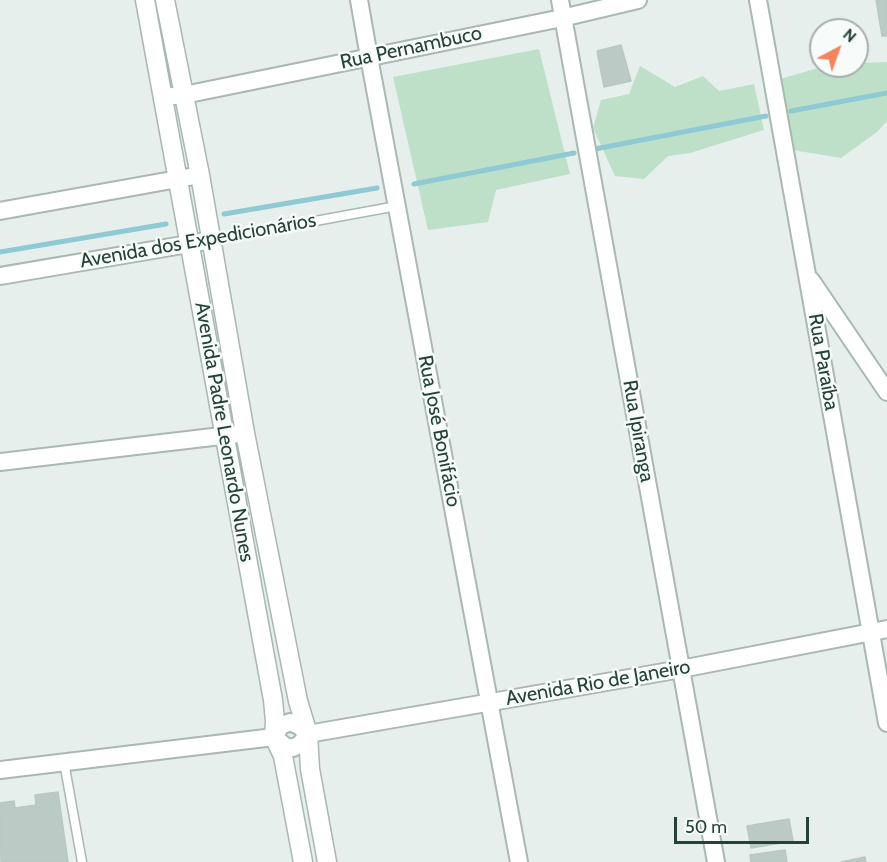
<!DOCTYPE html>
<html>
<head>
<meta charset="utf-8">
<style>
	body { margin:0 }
	#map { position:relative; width:887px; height:862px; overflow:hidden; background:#e6efeb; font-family:Cabin,sans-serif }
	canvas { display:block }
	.north { position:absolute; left:809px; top:18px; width:60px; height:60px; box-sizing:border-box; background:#f7fbf9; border:2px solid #a3b1ad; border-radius:50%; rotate:41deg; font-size:16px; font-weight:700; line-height:24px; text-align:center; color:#24423a }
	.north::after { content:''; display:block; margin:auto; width:21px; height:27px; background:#f4845f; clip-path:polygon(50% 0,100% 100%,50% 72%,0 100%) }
	.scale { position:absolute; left:674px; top:817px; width:135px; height:27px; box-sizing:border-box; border:3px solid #24423a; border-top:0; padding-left:8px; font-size:18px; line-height:21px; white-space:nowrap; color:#24423a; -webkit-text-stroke:4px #f7fbf9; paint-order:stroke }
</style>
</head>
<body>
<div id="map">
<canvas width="887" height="862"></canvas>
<div class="north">N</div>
<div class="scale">50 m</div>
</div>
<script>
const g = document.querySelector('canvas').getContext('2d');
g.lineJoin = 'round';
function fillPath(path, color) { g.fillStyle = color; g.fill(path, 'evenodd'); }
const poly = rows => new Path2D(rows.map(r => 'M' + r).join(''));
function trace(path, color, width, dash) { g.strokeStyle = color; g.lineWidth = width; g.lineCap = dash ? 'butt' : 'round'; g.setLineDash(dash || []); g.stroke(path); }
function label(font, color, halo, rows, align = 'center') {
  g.font = font + ' Cabin,sans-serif'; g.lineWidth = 5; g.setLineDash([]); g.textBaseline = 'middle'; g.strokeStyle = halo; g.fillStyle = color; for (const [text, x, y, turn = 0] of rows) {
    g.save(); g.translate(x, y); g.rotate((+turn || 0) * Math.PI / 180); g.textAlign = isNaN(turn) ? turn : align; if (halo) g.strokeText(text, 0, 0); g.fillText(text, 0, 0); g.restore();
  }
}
fillPath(poly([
	[539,49,570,174,496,190,488,222,428,230,393,77],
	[887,62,887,121,877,132,841,158,793,150,780,79,825,66,857,66,857,63],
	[640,66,675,87,703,76,719,91,754,84,764,130,690,153,668,156,644,179,615,176,593,128,601,100,629,94]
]), '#bfe0c8');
trace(poly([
	[791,111,887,93],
	[595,149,766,116],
	[414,184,574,153],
	[224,214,377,188],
	[0,252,166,224]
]), '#8ec9d4', 5);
const building = poly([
	[876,0,887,0,887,36,882,36,876,0],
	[621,45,631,81,604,87,597,51,621,45],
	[58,792,68,862,1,862,0,803,14,801,15,808,36,805,35,795,58,792],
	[789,819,793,841,751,848,747,826,789,819],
	[785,850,787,862,751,862,750,855,785,850],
	[865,857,866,862,841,862,865,857]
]);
fillPath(building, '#bbcac4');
trace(building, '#b8c9c2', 1.5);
const service = poly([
	[212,240,397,206],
	[64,762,82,862]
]);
const minor = poly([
	[359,0,369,57,519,862],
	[560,0,716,862],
	[758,0,887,723],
	[163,97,184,95,562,18,638,0],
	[0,211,200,175],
	[0,276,212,240],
	[811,280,887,392],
	[0,462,238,434],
	[308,734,681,669,887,629],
	[274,737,281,726,290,722,299,726,308,734],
	[274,737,285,746,293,748,300,744,308,734],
	[0,770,274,737]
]);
const tertiary = poly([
	[145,0,273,700,275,721,274,737,283,756,303,862],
	[165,0,200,175,245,433,298,701,308,734,310,769,327,862]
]);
trace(service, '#a8b8b2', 11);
trace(minor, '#a8b8b2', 20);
trace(tertiary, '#a8b8b2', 21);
trace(service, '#fff', 8);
trace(minor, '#fff', 16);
trace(tertiary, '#fff', 18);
label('20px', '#24423a', '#f7fbf9', [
	["Rua Pernambuco",411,48,-12],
	["Avenida dos Expedicionários",198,241,-10],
	["Rua Paraíba",823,362,80],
	["Rua José Bonifácio",439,431,79],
	["Rua Ipiranga",638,431,80],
	["Avenida Padre Leonardo Nunes",224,432,80],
	["Avenida Rio de Janeiro",598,683,-10]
]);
</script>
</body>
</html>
